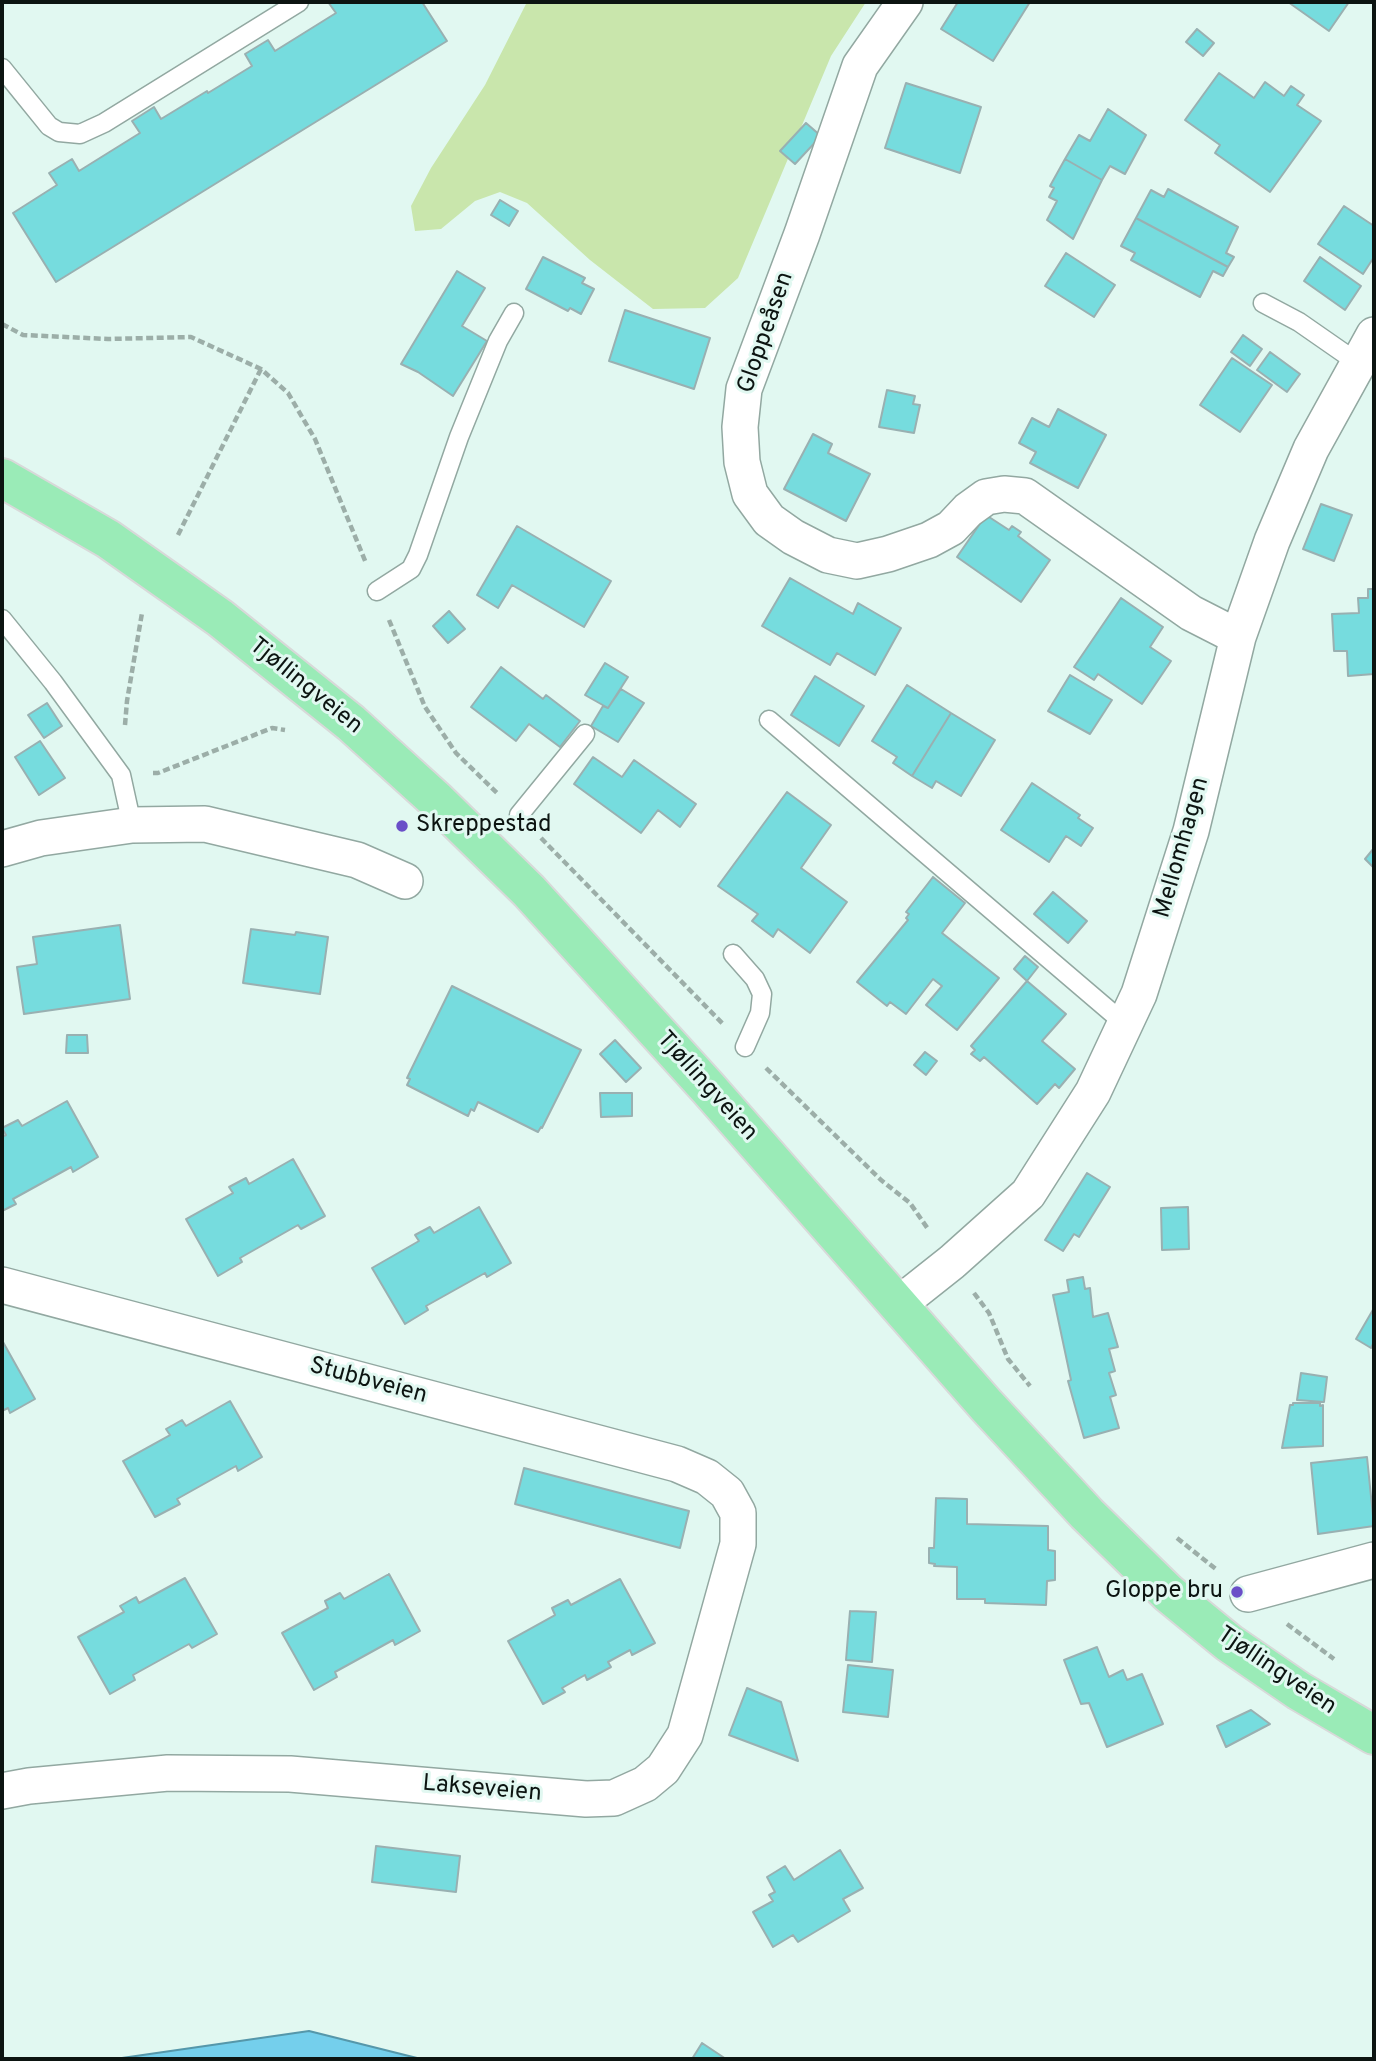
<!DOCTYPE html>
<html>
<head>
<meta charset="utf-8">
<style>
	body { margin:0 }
	#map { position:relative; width:1376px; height:2061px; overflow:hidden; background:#e1f8f1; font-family:Overpass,sans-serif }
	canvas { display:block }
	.frame { position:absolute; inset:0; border:4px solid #0c1411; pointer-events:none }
</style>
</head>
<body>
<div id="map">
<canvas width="1376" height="2061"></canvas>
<div class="frame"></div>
</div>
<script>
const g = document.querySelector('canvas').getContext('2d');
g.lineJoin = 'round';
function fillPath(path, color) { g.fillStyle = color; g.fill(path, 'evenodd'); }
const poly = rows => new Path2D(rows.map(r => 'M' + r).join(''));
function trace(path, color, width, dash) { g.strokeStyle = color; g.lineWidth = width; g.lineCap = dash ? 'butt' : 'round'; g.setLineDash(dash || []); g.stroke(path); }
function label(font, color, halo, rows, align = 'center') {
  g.font = font + ' Overpass,sans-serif'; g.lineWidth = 6; g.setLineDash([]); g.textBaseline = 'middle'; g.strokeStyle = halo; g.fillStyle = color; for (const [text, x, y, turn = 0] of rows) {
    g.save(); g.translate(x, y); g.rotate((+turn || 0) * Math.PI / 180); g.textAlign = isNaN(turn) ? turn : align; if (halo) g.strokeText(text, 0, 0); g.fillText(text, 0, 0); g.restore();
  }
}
fillPath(poly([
	[527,2,866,2,831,56,738,278,705,308,653,309,590,260,527,203,500,192,475,201,441,229,415,231,411,206,431,168,485,85]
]), '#c9e6ac');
const water = poly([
	[309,2031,421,2059,115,2059,309,2031]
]);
fillPath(water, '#74cfec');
trace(water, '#5597aa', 2);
const building = poly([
	[328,2,422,2,447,41,56,282,13,213,57,185,49,173,72,159,79,171,140,133,132,121,154,107,161,119,207,91,208,93,252,66,245,54,268,40,275,51,336,13,328,2],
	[958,2,1030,2,993,61,941,29,958,2],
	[1288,2,1349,2,1329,31,1288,2],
	[1197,29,1214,43,1203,56,1186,42,1197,29],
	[1219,73,1254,98,1265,82,1284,96,1291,86,1304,95,1297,105,1321,121,1270,192,1215,153,1220,145,1185,120,1219,73],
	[906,83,981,107,960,173,885,148,906,83],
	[1108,109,1146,135,1125,174,1110,166,1102,180,1065,159,1079,135,1090,141,1108,109],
	[806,123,821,136,795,164,780,151,806,123],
	[1065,159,1102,180,1073,239,1047,220,1057,201,1049,197,1054,188,1050,186,1065,159],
	[1168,189,1238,227,1226,253,1234,257,1228,267,1136,218,1151,190,1164,197,1168,189],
	[500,200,518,211,509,226,491,215,500,200],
	[1344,206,1374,226,1374,257,1363,274,1318,244,1344,206],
	[1136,218,1228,267,1223,276,1213,271,1200,297,1131,260,1135,253,1121,246,1136,218],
	[1066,253,1115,285,1094,317,1045,286,1066,253],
	[543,257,585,278,582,283,594,289,581,314,570,308,568,311,526,289,543,257],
	[1320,257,1361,286,1345,310,1304,281,1320,257],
	[457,271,485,288,462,326,487,341,453,396,418,372,401,364,457,271],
	[625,310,710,338,694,389,609,361,625,310],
	[1243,335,1262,349,1250,366,1231,352,1243,335],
	[1270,352,1300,374,1287,392,1257,370,1270,352],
	[1232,358,1272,385,1240,432,1200,405,1232,358],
	[887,390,915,396,913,404,920,405,914,433,879,427,887,390],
	[1058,409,1106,435,1078,488,1030,463,1036,452,1019,443,1032,418,1049,427,1058,409],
	[813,434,832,444,828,453,870,474,846,521,784,489,813,434],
	[1321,504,1352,515,1334,561,1303,549,1321,504],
	[986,515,1009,530,1012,526,1021,532,1018,536,1050,560,1021,602,957,557,986,515],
	[517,526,611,581,584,627,512,585,498,608,477,595,517,526],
	[790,578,853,614,858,603,901,628,875,675,837,653,830,665,762,626,790,578],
	[1368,589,1374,589,1374,674,1348,676,1347,651,1334,651,1332,614,1359,613,1358,598,1368,598,1368,589],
	[1121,598,1163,627,1150,647,1171,661,1142,704,1098,674,1094,680,1074,667,1121,598],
	[449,611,465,629,448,643,433,626,449,611],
	[605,663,628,677,608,708,585,695,605,663],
	[501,667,543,699,546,695,580,721,560,747,529,724,516,741,471,707,501,667],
	[1070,675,1112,700,1090,734,1048,711,1070,675],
	[815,676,864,706,839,746,791,715,815,676],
	[907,685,951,713,912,776,893,763,897,757,872,741,907,685],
	[621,689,644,703,618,742,591,726,603,706,608,708,621,689],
	[47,703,62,726,44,738,28,715,47,703],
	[951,713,995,740,961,796,936,781,932,788,912,776,951,713],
	[40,741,65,778,39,795,15,757,40,741],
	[593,757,622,777,634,760,696,804,680,827,658,810,641,833,574,784,593,757],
	[1032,783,1080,815,1078,818,1093,828,1081,846,1066,836,1049,862,1001,830,1032,783],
	[787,792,831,825,801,868,847,902,810,953,778,929,773,937,752,921,758,914,718,886,787,792],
	[1374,848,1374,868,1365,859,1374,848],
	[933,877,965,903,942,933,999,978,957,1030,926,1005,942,986,933,979,906,1014,890,1002,887,1006,857,982,908,920,906,918,909,914,906,912,933,877],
	[1053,892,1087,921,1068,943,1034,914,1053,892],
	[120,925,130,999,24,1014,17,967,37,964,33,937,120,925],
	[251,929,295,935,296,932,328,937,320,994,243,983,251,929],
	[1025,956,1038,967,1027,981,1014,969,1025,956],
	[1027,981,1066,1014,1042,1041,1075,1069,1059,1088,1055,1084,1037,1104,984,1057,980,1061,971,1054,975,1050,971,1046,1027,981],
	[452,986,581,1050,542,1128,541,1127,538,1132,478,1102,474,1111,471,1109,468,1116,407,1085,410,1079,407,1078,452,986],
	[67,1035,87,1035,88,1053,66,1053,67,1035],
	[615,1040,641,1068,626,1082,600,1054,615,1040],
	[925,1052,937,1061,926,1075,914,1065,925,1052],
	[600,1093,632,1093,632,1116,601,1117,600,1093],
	[67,1101,98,1157,73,1172,71,1167,13,1199,16,1204,2,1211,2,1137,6,1135,2,1128,18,1120,22,1126,67,1101],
	[293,1159,325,1216,301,1229,298,1225,240,1258,242,1262,218,1276,186,1219,233,1193,229,1187,246,1178,249,1184,293,1159],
	[1087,1173,1110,1187,1079,1237,1074,1234,1063,1251,1045,1240,1087,1173],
	[479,1207,511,1263,487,1277,485,1273,426,1306,428,1310,405,1324,372,1268,419,1241,415,1235,430,1227,434,1233,479,1207],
	[1188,1207,1189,1249,1162,1250,1161,1208,1188,1207],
	[1083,1277,1085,1289,1090,1288,1093,1317,1108,1313,1118,1347,1109,1349,1115,1371,1109,1373,1116,1395,1110,1397,1119,1428,1084,1438,1068,1381,1071,1380,1053,1295,1069,1292,1067,1280,1083,1277],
	[1374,1308,1374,1342,1371,1348,1356,1339,1374,1308],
	[3,1342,35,1399,10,1413,8,1408,2,1411,3,1342],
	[1301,1373,1327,1377,1324,1402,1297,1400,1301,1373],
	[230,1401,262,1457,238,1471,236,1466,177,1499,180,1504,155,1517,123,1461,170,1435,166,1429,182,1420,186,1426,230,1401],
	[1293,1403,1320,1403,1320,1406,1323,1405,1323,1446,1282,1448,1290,1405,1293,1405,1293,1403],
	[1367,1457,1374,1526,1318,1534,1311,1463,1367,1457],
	[524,1468,689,1511,680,1548,515,1504,524,1468],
	[936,1498,967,1499,967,1524,1048,1526,1048,1550,1055,1551,1055,1580,1047,1581,1046,1605,985,1603,985,1599,957,1599,957,1567,934,1566,935,1564,929,1563,929,1548,934,1548,936,1498],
	[389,1574,420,1631,395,1645,393,1640,335,1672,337,1677,314,1690,282,1633,328,1608,325,1601,340,1593,344,1599,389,1574],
	[185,1578,217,1634,192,1648,189,1644,133,1675,135,1680,110,1694,78,1637,124,1612,120,1606,136,1597,139,1603,185,1578],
	[620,1579,655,1643,632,1655,630,1650,608,1662,611,1667,587,1680,585,1675,562,1688,565,1692,543,1704,508,1641,555,1615,552,1608,568,1600,571,1605,620,1579],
	[850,1611,876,1612,872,1662,846,1660,850,1611],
	[1097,1647,1109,1677,1123,1670,1127,1680,1142,1674,1163,1724,1107,1747,1089,1703,1081,1704,1064,1660,1097,1647],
	[848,1665,893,1670,888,1717,843,1712,848,1665],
	[747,1688,781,1702,798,1761,729,1735,747,1688],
	[1251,1710,1270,1724,1226,1747,1217,1726,1251,1710],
	[376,1846,460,1856,456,1892,372,1882,376,1846],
	[840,1850,863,1888,843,1899,850,1911,798,1942,793,1935,773,1947,753,1912,773,1901,769,1895,775,1892,767,1877,785,1866,794,1880,840,1850],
	[702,2043,726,2059,692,2059,702,2043]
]);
fillPath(building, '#76dcde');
trace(building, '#99b0b1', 2);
const service = poly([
	[2,68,49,126,59,132,80,134,104,123,299,2],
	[1263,303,1299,322,1358,363],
	[377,591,411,569,418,555,459,437,498,341,514,313],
	[2,619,53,682,121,775,132,825],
	[769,720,1125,1024],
	[519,815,585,734],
	[733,954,755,979,762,994,760,1013,745,1047]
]);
const minor = poly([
	[905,2,860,66,802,234,744,389,740,427,742,462,750,494,769,520,793,537,828,555,857,561,888,554,929,540,951,528,968,510,986,497,1004,494,1025,496,1191,613,1238,637],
	[2,849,41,838,132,825,205,824,357,860,405,881],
	[2,1285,677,1464,707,1477,727,1493,738,1513,738,1544,685,1735,663,1769,645,1784,614,1798,586,1799,290,1774,168,1773,29,1786,2,1791],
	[899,1304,952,1262,1028,1194,1093,1092,1139,994,1191,831,1238,637,1272,541,1311,449,1374,335],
	[1248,1594,1374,1560]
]);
const primary = poly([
	[2,478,108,539,220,618,351,723,436,800,529,891,708,1088,986,1405,1087,1514,1168,1593,1229,1643,1299,1691,1374,1735]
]);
trace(service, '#92a8a1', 21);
trace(minor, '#92a8a1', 38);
trace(primary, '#d8d9d9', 42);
trace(poly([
	[2,324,23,335,108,339,191,337,261,369,288,393,315,439,366,563],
	[178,535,261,369],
	[389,620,425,707,456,753,498,794],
	[125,725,127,701,142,613],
	[153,773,158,773,272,728,285,730],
	[541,838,723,1024],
	[766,1068,881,1180,910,1203,928,1229],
	[974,1293,989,1313,1008,1359,1030,1386],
	[1177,1538,1217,1570],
	[1287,1624,1334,1659]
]), '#9caea8', 4.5, [7, 3.5]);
trace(service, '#fff', 18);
trace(minor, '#fff', 35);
trace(primary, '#9aebb7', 38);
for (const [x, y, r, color] of [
	[402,826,7,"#6a4fc8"],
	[1237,1592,7,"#6a4fc8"]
]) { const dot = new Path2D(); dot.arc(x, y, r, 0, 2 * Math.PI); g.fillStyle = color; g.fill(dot); trace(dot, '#e1f8f1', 2.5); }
label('24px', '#0c1411', '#e1f8f1', [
	["Gloppeåsen",767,333,-71],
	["Tjøllingveien",305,687,39],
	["Mellomhagen",1183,848,-74],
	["Tjøllingveien",706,1087,48],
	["Stubbveien",368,1382,15],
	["Tjøllingveien",1276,1672,34],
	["Lakseveien",482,1790,5]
]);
label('24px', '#0c1411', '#e1f8f1', [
	["Skreppestad",416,826],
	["Gloppe bru",1223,1592,"right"]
], 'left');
</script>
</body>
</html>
